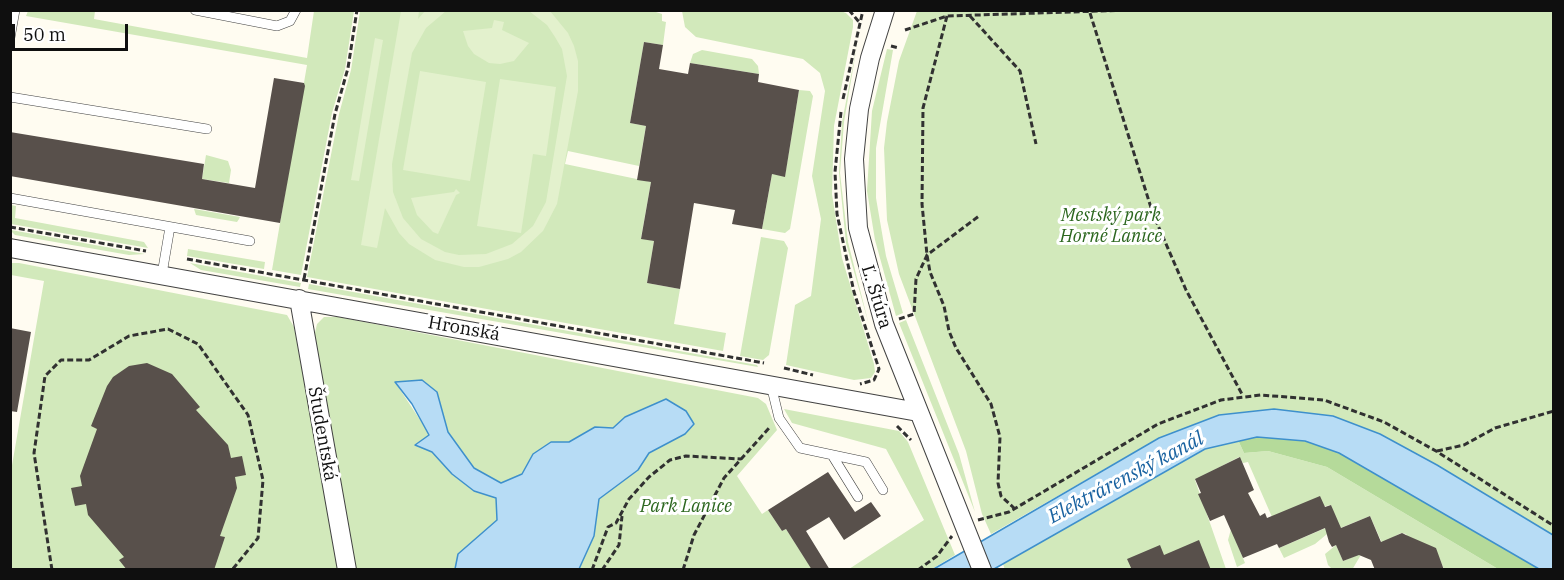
<!DOCTYPE html>
<html>
<head>
<meta charset="utf-8">
<style>
	body { margin:0 }
	#map { position:relative; width:1564px; height:580px; overflow:hidden; background:#fffcf1; font-family:"IBM Plex Serif",serif }
	canvas { display:block }
	.frame { position:absolute; inset:0; border:12px solid #0f0f0f; pointer-events:none }
	.scale { position:absolute; left:12px; top:24px; width:116px; height:27px; box-sizing:border-box; border:3px solid #0f0f0f; border-top:0; padding-left:8px; font-size:18px; line-height:21px; white-space:nowrap; color:#0f0f0f; -webkit-text-stroke:4px #fff; paint-order:stroke }
</style>
</head>
<body>
<div id="map">
<canvas width="1564" height="580"></canvas>
<div class="frame"></div>
<div class="scale">50 m</div>
</div>
<script>
const g = document.querySelector('canvas').getContext('2d');
g.lineJoin = 'round';
function fillPath(path, color) { g.fillStyle = color; g.fill(path, 'evenodd'); }
const poly = rows => new Path2D(rows.map(r => 'M' + r).join(''));
function trace(path, color, width, dash) { g.strokeStyle = color; g.lineWidth = width; g.lineCap = dash ? 'butt' : 'round'; g.setLineDash(dash || []); g.stroke(path); }
function label(font, color, halo, rows, align = 'center') {
  g.font = font + ' "IBM Plex Serif",serif'; g.lineWidth = 6; g.setLineDash([]); g.textBaseline = 'middle'; g.strokeStyle = halo; g.fillStyle = color; for (const [text, x, y, turn = 0] of rows) {
    g.save(); g.translate(x, y); g.rotate((+turn || 0) * Math.PI / 180); g.textAlign = isNaN(turn) ? turn : align; if (halo) g.strokeText(text, 0, 0); g.fillText(text, 0, 0); g.restore();
  }
}
fillPath(poly([
	[650,10,662,14,662,21,666,22,663,45,644,42,630,123,646,126,639,166,568,151,565,164,651,182,641,238,654,241,647,283,680,289,674,324,726,333,723,351,307,277,339,114,351,70,360,11],
	[28,11,95,11,94,19,307,58,314,11,354,11,345,69,332,113,301,275,272,270,307,65,26,16],
	[682,11,838,10,846,13,853,20,853,27,834,126,832,194,842,258,874,364,875,372,871,378,854,380,786,365,795,305,811,296,821,219,812,176,825,91,820,73,803,59,696,37,685,27],
	[917,11,1553,11,1553,535,1380,434,1159,438,991,534,982,514,966,451,899,274,887,220,884,148,887,122,899,61],
	[857,45,844,122,840,173,848,242,869,325,846,243,839,173,842,122],
	[887,49,893,50,876,148,876,198,886,256,903,313,896,316,875,240,867,191,872,111],
	[702,50,752,59,758,66,759,74,690,63,693,54],
	[799,90,810,91,813,96,790,229,785,233,762,229,772,174,785,176],
	[206,155,228,161,231,170,229,183,202,179],
	[11,205,16,206,15,218,144,242,148,248,11,224],
	[194,209,240,217,239,219,237,222,196,215],
	[10,230,11,230,145,254,129,255,15,235],
	[761,237,784,241,788,248,769,355,763,360,740,356],
	[188,249,265,262,264,269,187,256],
	[10,263,19,263,287,315,294,327,339,569,11,569,11,471,44,281,11,275],
	[190,263,301,283,300,287,201,270],
	[309,284,757,365,758,367,308,289],
	[324,317,338,317,758,398,766,404,777,430,737,476,762,514,768,510,782,531,786,529,812,569,579,569,594,536,599,499,638,470,649,453,685,434,625,417,613,428,595,427,569,442,551,442,533,454,522,474,501,483,474,468,448,432,437,392,422,380,395,382,430,435,415,445,432,452,452,474,474,491,496,498,497,520,458,554,455,569,355,569,314,337,317,324],
	[906,320,959,454,975,512,899,323],
	[784,409,899,431,908,442,955,555,932,569,849,569,924,520,886,449,792,423],
	[1238,440,1244,453,1268,451,1327,467,1498,569,1444,569,1437,553,1409,541,1406,534,1401,533,1382,543,1370,516,1338,529,1331,505,1272,517,1248,462,1243,463,1239,457,1195,480,1226,569,1005,570,1003,564,1205,449],
	[1328,527,1327,534,1315,544,1284,558,1279,548],
	[1231,529,1245,563,1237,567,1228,540],
	[1336,545,1343,561,1362,553,1352,570,1332,569,1328,565,1325,554]
]), '#d2e9bb');
fillPath(poly([
	[1257,437,1305,441,1339,453,1539,569,1498,569,1327,467,1268,451,1244,453,1238,440]
]), '#b5da9a');
fillPath(poly([
	[401,11,419,11,418,19,425,11,446,11,426,28,412,53,392,164,393,192,403,218,421,239,445,252,459,255,486,254,512,244,533,226,546,202,567,76,562,49,555,37,547,25,529,11,550,11,568,33,574,46,578,61,578,91,557,204,543,231,521,252,508,259,479,267,464,267,435,260,409,244,399,233,385,208,377,248,361,245],
	[494,20,504,22,502,30,529,43,514,61,500,64,489,63,474,54,468,46,463,31,492,28],
	[375,38,383,40,359,181,351,180],
	[420,71,486,82,470,181,403,170],
	[500,79,556,87,546,156,533,154,521,233,477,226],
	[456,189,460,193,456,195,438,234,433,232,417,215,411,198,454,192]
]), '#e3f1cd');
const water = poly([
	[422,380,437,392,448,432,474,468,501,483,522,474,533,454,551,442,569,442,595,427,613,428,625,417,666,399,686,411,694,424,685,434,649,453,638,470,599,499,594,536,579,569,455,569,458,554,497,520,496,498,474,491,452,474,432,452,415,445,429,435,412,404,395,382,422,380],
	[1274,409,1333,416,1380,434,1437,465,1553,535,1553,569,1539,569,1339,453,1305,441,1257,437,1205,449,994,569,932,570,1159,438,1219,415,1274,409]
]);
fillPath(water, '#b7dcf5');
trace(water, '#3e90cc', 1.5);
fillPath(poly([
	[644,42,663,45,659,69,688,74,690,63,759,74,758,82,799,90,785,177,772,174,762,229,732,224,735,210,694,203,680,289,647,283,654,241,641,239,651,182,637,180,646,126,630,123],
	[274,78,304,83,305,86,280,223,10,176,10,132,204,164,202,179,255,188],
	[10,328,31,332,17,412,10,411],
	[147,363,172,374,200,407,196,410,228,445,231,458,242,456,246,475,235,477,237,488,220,536,225,537,214,570,127,570,119,560,124,557,88,515,86,504,75,506,71,488,82,486,80,476,97,429,91,426,107,386,113,377,129,366],
	[1240,457,1254,490,1248,493,1260,516,1265,513,1267,518,1320,496,1325,507,1331,505,1341,528,1370,516,1381,542,1402,533,1406,535,1436,548,1444,570,1375,570,1371,560,1359,555,1343,561,1336,545,1332,547,1329,542,1325,528,1279,548,1277,544,1243,558,1224,515,1210,521,1198,494,1201,493,1195,479],
	[828,472,855,512,871,502,881,516,844,540,829,517,806,531,830,570,812,570,786,529,782,531,768,510],
	[1199,540,1211,570,1132,570,1127,559,1160,545,1164,555]
]), '#58504b');
const lane = poly([
	[195,10,277,26,290,21,296,10],
	[10,38,15,10],
	[10,97,207,129],
	[10,198,250,241],
	[162,274,170,227],
	[771,385,779,418,800,448,866,462,883,490],
	[832,455,858,497]
]);
const street = poly([
	[885,10,870,58,859,109,854,159,858,228,884,324,982,570],
	[10,248,918,412],
	[299,299,347,570]
]);
trace(lane, '#424242', 10);
trace(street, '#424242', 20);
trace(poly([
	[849,10,859,22],
	[1090,13,1153,214,1186,290,1243,396],
	[947,16,923,108,922,204,927,255,930,272,944,306,949,331,956,348,991,404,1000,437,998,483,1001,496,1014,508],
	[970,16,1020,71,1036,144],
	[905,30,947,16,1132,10],
	[891,46,899,48],
	[843,99,863,10],
	[841,112,835,172,837,214,854,292,879,369,874,380,860,384],
	[10,227,146,251],
	[187,259,764,363],
	[304,279,335,114,348,68,357,10],
	[899,319,914,314,916,279,927,255,979,216],
	[784,368,813,375],
	[897,426,911,440],
	[1437,451,1464,445,1495,428,1554,411],
	[978,520,1009,512,1158,424,1221,400,1261,395,1324,400,1384,422,1436,451,1554,526],
	[52,570,34,453,45,376,61,360,89,360,129,336,168,329,198,344,248,415,263,480,258,538,232,570],
	[592,570,608,527,616,523,629,499,649,477,670,460,686,456,741,459],
	[602,570,619,545,622,516],
	[683,570,694,535,724,478,770,427],
	[918,570,937,556,952,536]
]), '#313131', 3, [6, 3]);
trace(lane, '#fff', 9);
trace(street, '#fff', 18);
label('italic 18px', '#2c671f', '#fff', [
	["Mestský park",1111,216],
	["Horné Lanice",1111,237],
	["Park Lanice",686,507]
]);
label('18px', '#0f0f0f', '#fff', [
	["Ľ. Štúra",876,297,73],
	["Hronská",464,329,10],
	["Študentská",322,434,80]
]);
label('italic 20px', '#1962a0', '#fff', [
	["Elektrárenský kanál",1126,478,-28]
]);
</script>
</body>
</html>
